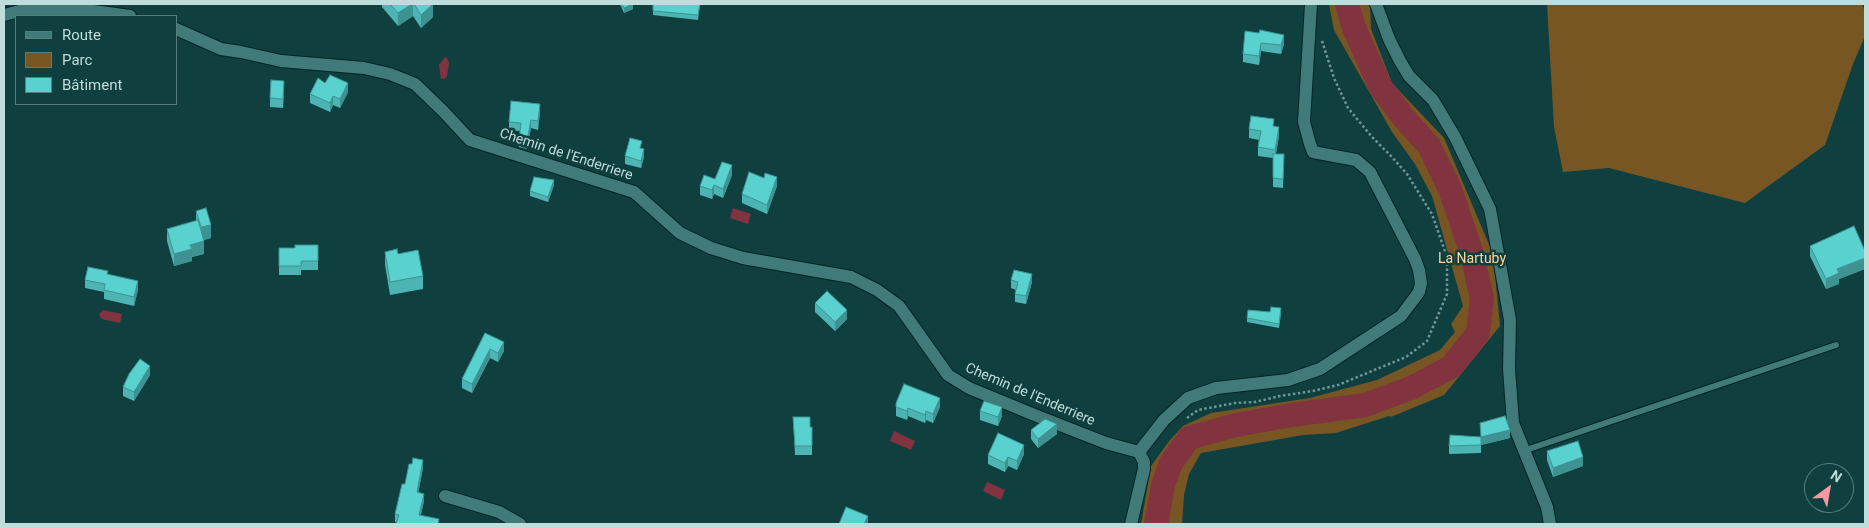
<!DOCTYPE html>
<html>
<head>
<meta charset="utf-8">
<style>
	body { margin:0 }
	#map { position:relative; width:1869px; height:528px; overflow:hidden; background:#103f3f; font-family:Roboto,sans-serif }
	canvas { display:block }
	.frame { position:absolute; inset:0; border:5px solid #bfdddb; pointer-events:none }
	.legend { position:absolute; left:15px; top:15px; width:162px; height:90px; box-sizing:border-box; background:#103f3f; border:1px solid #567e7d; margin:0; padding:6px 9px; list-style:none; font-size:15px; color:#bfdddb }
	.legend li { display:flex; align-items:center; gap:10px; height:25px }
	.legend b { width:25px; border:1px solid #567e7d }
	.north { position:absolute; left:1804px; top:463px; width:50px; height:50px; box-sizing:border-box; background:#103f3f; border:1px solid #567e7d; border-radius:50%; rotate:32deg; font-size:14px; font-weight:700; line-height:20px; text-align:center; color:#bfdddb }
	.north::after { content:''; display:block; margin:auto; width:18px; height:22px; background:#f49aa3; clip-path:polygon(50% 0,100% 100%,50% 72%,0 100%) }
</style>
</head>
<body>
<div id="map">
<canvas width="1869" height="528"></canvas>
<div class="frame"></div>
<ul class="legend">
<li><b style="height:6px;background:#407b7a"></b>Route</li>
<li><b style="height:14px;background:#785624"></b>Parc</li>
<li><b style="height:14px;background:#58d1cf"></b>Bâtiment</li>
</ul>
<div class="north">N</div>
</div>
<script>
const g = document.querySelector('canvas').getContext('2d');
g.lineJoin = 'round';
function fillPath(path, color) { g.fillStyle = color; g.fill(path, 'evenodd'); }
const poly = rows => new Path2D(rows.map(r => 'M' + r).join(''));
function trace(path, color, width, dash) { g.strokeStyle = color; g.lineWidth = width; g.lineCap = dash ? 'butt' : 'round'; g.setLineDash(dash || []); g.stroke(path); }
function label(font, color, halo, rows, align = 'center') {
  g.font = font + ' Roboto,sans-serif'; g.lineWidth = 5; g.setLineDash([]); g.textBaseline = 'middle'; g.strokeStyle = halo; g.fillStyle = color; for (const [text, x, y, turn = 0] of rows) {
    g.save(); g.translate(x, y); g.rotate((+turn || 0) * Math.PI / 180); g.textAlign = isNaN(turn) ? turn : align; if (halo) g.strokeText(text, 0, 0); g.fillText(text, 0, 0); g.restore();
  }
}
fillPath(poly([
	[1329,4,1370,4,1371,29,1392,83,1444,138,1493,254,1500,326,1444,395,1391,417,1389,416,1336,433,1303,435,1201,453,1189,474,1184,495,1182,524,1141,524,1151,466,1170,440,1183,426,1211,413,1310,398,1377,380,1440,350,1455,332,1451,324,1463,306,1432,196,1415,164,1392,132,1334,30],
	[1547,4,1862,4,1865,12,1865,36,1853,64,1825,145,1745,203,1609,168,1563,172,1554,127]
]), '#785624');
fillPath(poly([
	[445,57,447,58,449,63,447,76,446,78,441,79,439,65],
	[733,208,751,214,748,224,730,218],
	[103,310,122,314,120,323,101,319,99,314],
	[894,431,915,441,911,450,890,441],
	[987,482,1005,490,1001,500,983,491]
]), '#81333f');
trace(poly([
	[1156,524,1163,485,1171,463,1189,438,1236,425,1292,415,1365,405,1411,388,1451,367,1478,333,1482,298,1471,251,1450,189,1429,146,1403,117,1380,86,1354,28,1347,4]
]), '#81333f', 24);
const service = poly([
	[1523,451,1836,345]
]);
const minor = poly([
	[1376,4,1389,39,1400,61,1409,76,1433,100,1455,137,1490,209,1510,320,1509,369,1513,423,1547,507,1550,524],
	[4,15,23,10,93,11,130,16],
	[176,29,221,49,241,52,281,61,364,68,390,74,415,84,443,111,470,140,634,192,680,233,711,248,743,258,851,277,877,290,899,306,948,375,969,388,1037,416,1106,443,1139,452],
	[445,496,499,512,520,524],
	[1131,524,1144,469,1144,462,1139,452,1164,420,1188,398,1216,388,1288,380,1320,369,1401,316,1419,292,1421,283,1419,270,1415,259,1370,172,1356,160,1313,152,1310,144,1304,122,1311,4]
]);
trace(service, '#042424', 8);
trace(minor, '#042424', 14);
trace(poly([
	[1187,418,1198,410,1235,403,1255,402,1280,396,1313,391,1338,385,1406,357,1427,341,1447,294,1447,257,1432,214,1407,174,1390,155,1372,137,1348,108,1334,78,1322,41]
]), '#709695', 2.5, [2.5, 2.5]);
trace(service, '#407b7a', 6);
trace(minor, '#407b7a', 12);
fillPath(poly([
	[382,4,433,4,433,17,421,28,413,16,398,26,382,7],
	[620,4,633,4,633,9,624,13],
	[653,4,700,4,698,20,653,15],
	[1259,33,1284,44,1281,54,1261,51,1259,65,1243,62,1243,54],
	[325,83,348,92,340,108,333,105,330,112,310,103,310,94],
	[284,90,283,108,270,107,270,98],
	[540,112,538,130,531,128,527,149,519,147,520,131,509,130,509,122],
	[1274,126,1279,136,1276,154,1284,154,1283,188,1273,187,1273,158,1258,156,1258,147,1259,140,1249,138,1249,129],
	[642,149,644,157,641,168,625,164,625,156],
	[732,175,723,198,714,194,712,199,700,195,700,186,715,179],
	[764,178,777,186,767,214,742,203,742,194],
	[554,185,548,202,530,196,530,191],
	[196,211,211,238,204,240,204,254,192,257,192,261,174,266,167,241,167,229,196,221],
	[318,245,318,270,301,270,301,275,279,275,279,248,295,248],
	[1810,246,1865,251,1865,269,1839,279,1839,284,1826,289,1810,256],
	[385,252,398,254,423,276,423,289,390,295,385,265],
	[108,274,138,290,134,306,104,299,104,292,85,288,85,280],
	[1011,280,1032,282,1026,304,1015,302,1015,294,1016,290,1011,288],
	[815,303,847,319,835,331,815,312],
	[1281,313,1279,328,1247,322,1247,318],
	[485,333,504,351,498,362,490,358,472,393,462,388,462,379],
	[150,375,134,401,123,396,123,387],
	[896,403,940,407,933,423,926,420,925,423,908,416,907,420,896,416],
	[980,411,1002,416,998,426,980,420],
	[793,417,810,427,812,427,812,455,795,455],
	[1031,430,1057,434,1038,448,1031,439],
	[1480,437,1510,438,1481,445,1481,453,1449,454,1449,446],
	[1547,451,1583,466,1553,477,1547,460],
	[1024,454,1017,470,1008,466,1005,472,988,464,988,455],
	[423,468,418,493,424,501,421,515,439,524,395,522,395,514,405,484]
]), '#4cb4b2');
fillPath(poly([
	[412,4,413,4,413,16,398,26,398,13],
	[433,4,433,17,421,28,421,15],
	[633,4,633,9,624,13,624,8],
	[1284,35,1284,44,1281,54,1281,45],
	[1261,43,1261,51,1259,65,1259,56],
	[284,81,284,90,283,108,283,99],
	[348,83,348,92,340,108,340,99],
	[333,96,333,105,330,112,330,103],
	[540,104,540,112,538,130,538,121],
	[531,120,531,128,527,149,527,141],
	[1279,127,1279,136,1275,159,1275,150],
	[644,149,644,157,641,168,641,161],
	[732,165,732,175,723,198,723,189],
	[777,177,777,186,767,214,767,205],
	[554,180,554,185,548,202,548,197],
	[714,185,714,194,712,199,712,190],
	[211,225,211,238,201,241,201,227],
	[204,241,204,254,192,257,192,261,174,266,174,254,190,245],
	[1865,258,1865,269,1839,279,1839,284,1826,289,1826,279,1837,269],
	[1032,274,1032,282,1026,304,1026,296],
	[138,281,138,290,134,306,134,297],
	[847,310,847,319,835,331,835,322],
	[504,342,504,351,498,362,498,353],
	[490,349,490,358,472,393,472,384],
	[150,366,150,375,134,401,134,392],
	[940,398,940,407,933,423,933,414],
	[1002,407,1002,416,998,426,998,417],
	[908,408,908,416,907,420,907,411],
	[926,411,926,420,925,423,925,415],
	[1057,424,1057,434,1038,448,1038,439],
	[1510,430,1510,438,1481,445,1481,437],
	[1024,445,1024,454,1017,470,1017,461],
	[1008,457,1008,466,1005,472,1005,463],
	[1583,457,1583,466,1553,477,1553,468],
	[423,460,423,468,417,500,417,492],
	[424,494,424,501,419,522,419,515],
	[868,516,868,524,864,524]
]), '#3e9291');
const building = poly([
	[390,4,412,4,398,13,390,4],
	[414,4,433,4,421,15,414,4],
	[622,4,633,4,624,8,622,4],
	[653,4,700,4,698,15,653,11,653,4],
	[1260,30,1284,35,1281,45,1261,43,1259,56,1243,54,1245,31,1259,33,1260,30],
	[330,75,348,83,340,99,333,96,330,103,310,94,318,78,325,83,330,75],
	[271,80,284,81,283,99,270,98,271,80],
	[511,101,540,104,538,121,531,120,527,141,519,139,521,123,509,122,511,101],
	[1251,116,1274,119,1273,126,1279,127,1275,150,1258,147,1261,131,1249,129,1251,116],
	[630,138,642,141,640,148,644,149,641,161,625,156,630,138],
	[1273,154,1284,154,1283,179,1273,178,1273,154],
	[722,162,732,165,723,189,714,185,712,190,700,186,704,175,715,179,722,162],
	[749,172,764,178,765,173,777,177,767,205,742,194,749,172],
	[534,177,554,180,548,197,530,191,534,177],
	[206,208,211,225,201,227,196,211,206,208],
	[198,220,204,241,190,245,192,249,174,254,167,229,198,220],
	[1854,226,1865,251,1865,258,1837,269,1839,273,1826,279,1810,246,1854,226],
	[295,245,318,245,318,261,301,261,301,266,279,266,279,248,295,248,295,245],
	[397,249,398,254,418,250,423,276,390,282,385,252,397,249],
	[88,267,108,271,107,274,138,281,134,297,104,290,105,284,85,280,88,267],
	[1014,270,1032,274,1026,296,1015,294,1018,282,1011,280,1014,270],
	[827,291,847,310,835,322,815,303,827,291],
	[1271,307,1281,308,1279,324,1247,318,1248,310,1270,312,1271,307],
	[485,333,504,342,498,353,490,349,472,384,462,379,485,333],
	[140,359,150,366,134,392,123,387,129,374,140,359],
	[904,384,940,398,933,414,926,411,925,415,908,408,907,411,896,407,896,403,904,384],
	[984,401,1002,407,998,417,980,411,984,401],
	[1505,416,1510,430,1481,437,1481,445,1449,446,1450,435,1481,437,1480,423,1505,416],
	[793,417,810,417,810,427,812,427,812,446,795,446,793,417],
	[1045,419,1057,424,1038,439,1031,430,1045,419],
	[998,433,1024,445,1017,461,1008,457,1005,463,988,455,998,433],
	[1578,441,1583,457,1553,468,1547,451,1578,441],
	[413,458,423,460,417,492,424,494,419,515,439,519,438,524,396,524,399,515,395,514,402,484,405,484,409,464,412,464,413,458],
	[846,507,868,516,864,524,839,524,846,507]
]);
fillPath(building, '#58d1cf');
trace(building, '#3e9291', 1);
label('14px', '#bfdddb', '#103f3f', [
	["Chemin de l'Enderriere",566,155,18],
	["Chemin de l'Enderriere",1030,395,23]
]);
label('14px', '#fed59f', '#103f3f', [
	["La Nartuby",1472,259]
]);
</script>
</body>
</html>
